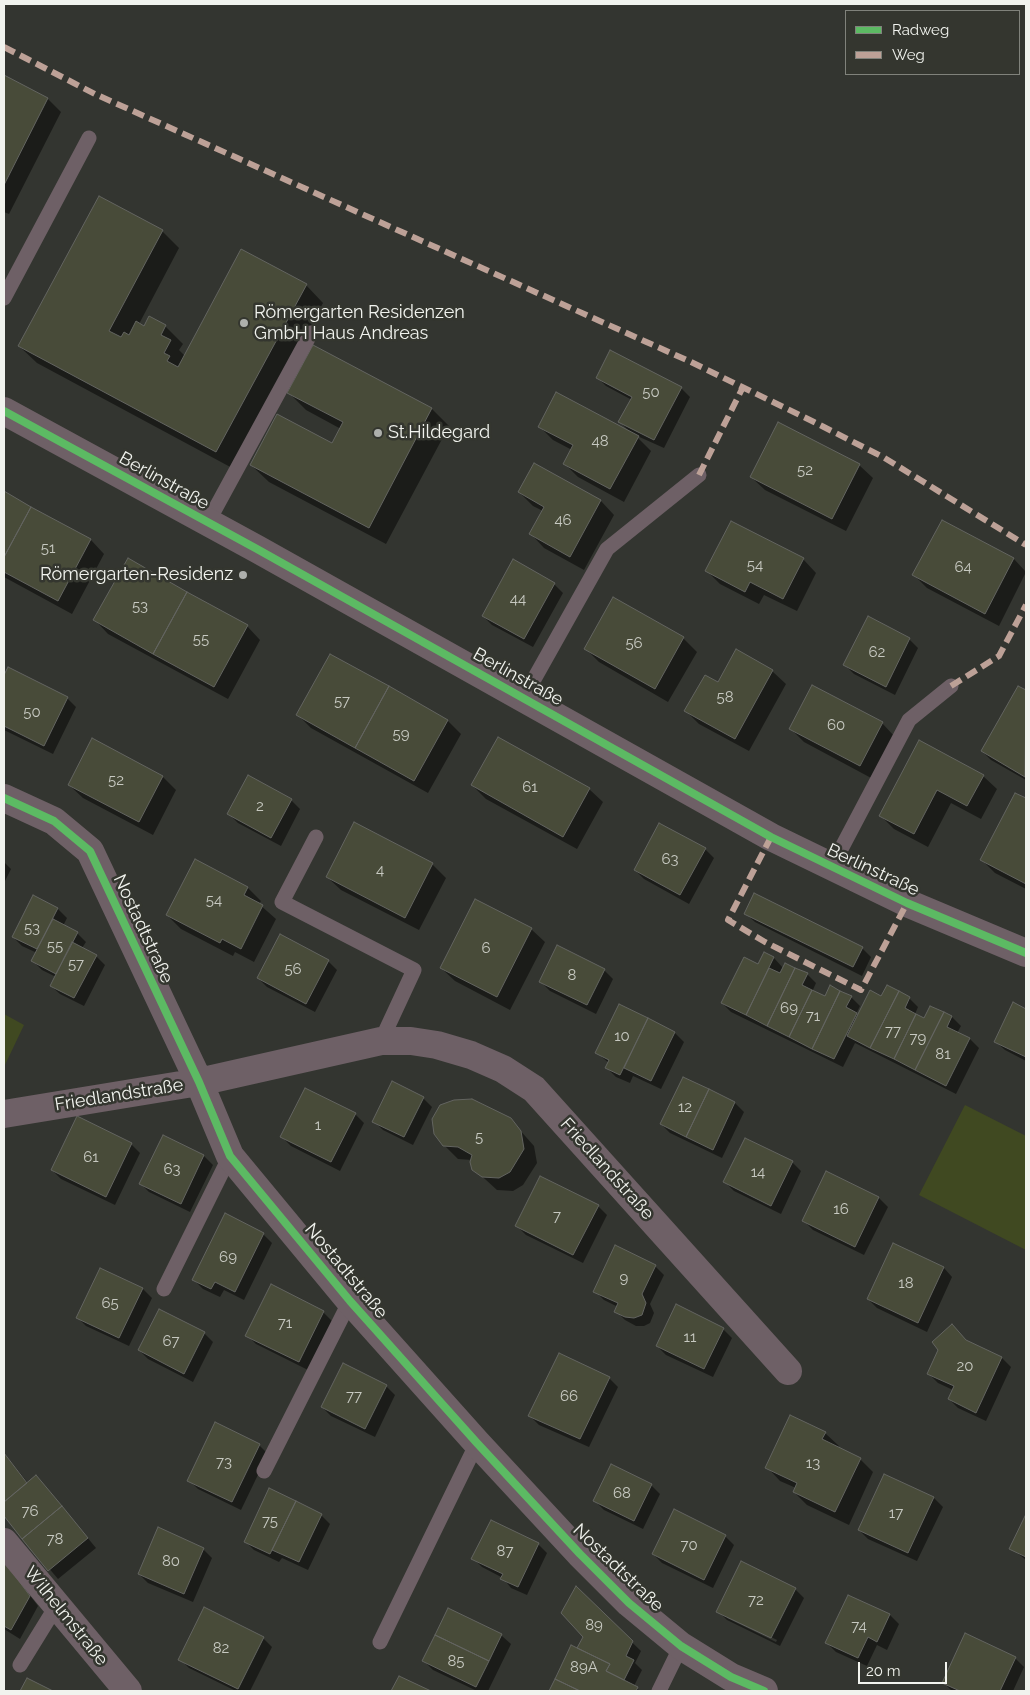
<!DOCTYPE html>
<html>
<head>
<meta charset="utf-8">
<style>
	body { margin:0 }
	#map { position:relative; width:1030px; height:1695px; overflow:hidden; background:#333530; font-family:Raleway,sans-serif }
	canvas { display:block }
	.frame { position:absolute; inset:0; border:5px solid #f1f3ee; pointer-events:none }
	.legend { position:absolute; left:845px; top:10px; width:175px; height:65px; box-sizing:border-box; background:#34362f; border:1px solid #80827b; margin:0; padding:6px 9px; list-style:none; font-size:15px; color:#f1f3ee }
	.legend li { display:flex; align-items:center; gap:10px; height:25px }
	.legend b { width:25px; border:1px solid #80827b }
	.scale { position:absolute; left:858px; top:1662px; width:89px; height:22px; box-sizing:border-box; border:2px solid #f1f3ee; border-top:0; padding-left:6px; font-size:15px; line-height:18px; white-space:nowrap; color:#f1f3ee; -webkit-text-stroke:4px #34362f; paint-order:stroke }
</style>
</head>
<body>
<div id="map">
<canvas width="1030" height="1695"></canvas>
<div class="frame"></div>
<ul class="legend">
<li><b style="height:6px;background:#5cba63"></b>Radweg</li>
<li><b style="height:6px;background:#bda197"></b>Weg</li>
</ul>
<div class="scale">20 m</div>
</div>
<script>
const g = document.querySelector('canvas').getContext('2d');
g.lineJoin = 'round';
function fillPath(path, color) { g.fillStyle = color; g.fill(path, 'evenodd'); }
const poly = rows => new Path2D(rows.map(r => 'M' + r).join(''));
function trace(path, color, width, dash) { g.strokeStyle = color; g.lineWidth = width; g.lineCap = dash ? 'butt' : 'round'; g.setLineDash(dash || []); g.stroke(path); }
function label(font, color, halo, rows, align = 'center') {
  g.font = font + ' Raleway,sans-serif'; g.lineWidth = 5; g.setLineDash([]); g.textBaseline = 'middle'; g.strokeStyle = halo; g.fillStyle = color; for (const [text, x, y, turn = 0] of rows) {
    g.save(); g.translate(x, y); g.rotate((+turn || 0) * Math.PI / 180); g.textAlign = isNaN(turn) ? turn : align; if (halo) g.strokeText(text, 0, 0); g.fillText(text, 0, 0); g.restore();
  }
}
fillPath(poly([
	[4,1014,24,1025,4,1067],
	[965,1105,1026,1136,1026,1250,919,1195]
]), '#404921');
fillPath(poly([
	[4,76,48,99,61,112,9,214,4,212],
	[162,231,179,248,139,324,145,328,165,326,183,344,179,350,185,356,306,285,323,303,234,469,37,363,19,346],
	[313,346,432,409,449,426,386,544,269,482,251,465,333,445,341,429,306,410,289,393],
	[597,377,681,388,690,397,664,448,635,435,651,451,624,502,578,477,565,464,572,450,553,440,539,426,631,433,620,422,632,400,606,386],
	[534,465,601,501,614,515,584,570,544,548,531,534,543,511,533,506,519,492],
	[859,465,873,478,846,531,765,490,751,477],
	[4,493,91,540,104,554,72,614,4,577],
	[943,521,1014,559,1026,572,999,626,927,588,914,575],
	[803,559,816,573,797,611,764,595,759,604,720,584,707,571],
	[554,584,563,593,533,647,492,625,483,616],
	[868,618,909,639,918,648,895,695,854,674,845,665],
	[95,620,247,626,260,640,228,699,108,634],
	[683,638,697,652,668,702,599,662,586,649],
	[8,669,67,698,76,707,53,754,4,730,4,678],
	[772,671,786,684,749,751,699,724,686,711,718,684],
	[1018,687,1026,692,1026,780,991,760,982,751],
	[297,714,448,721,461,734,428,793,311,728],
	[882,723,895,737,873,779,804,742,790,728],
	[93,740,163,777,176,790,153,835,83,798,69,785],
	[920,742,983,776,997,789,981,819,951,803,928,847,894,829,881,816],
	[249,777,291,800,300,809,281,846,238,823,229,814],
	[472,785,589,789,603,802,577,849,486,799],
	[1016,794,1026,800,1026,889,995,873,982,860],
	[355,824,432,864,446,878,419,930,341,890,327,877],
	[705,849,714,858,689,904,644,879,635,870],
	[4,862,11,869,4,883],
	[248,888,261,901,259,904,276,919,254,962,235,952,233,956,181,929,167,915],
	[33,897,58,909,67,918,63,926,77,933,86,942,82,948,96,956,105,965,84,1006,60,994,51,986,56,977,42,970,33,961,37,953,22,946,13,937],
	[746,914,862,948,871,957,862,976,755,922],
	[531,929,545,942,510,1010,455,981,441,968],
	[764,954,774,958,784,969,807,974,816,983,812,992,825,998,851,997,860,1006,856,1014,858,1016,882,997,909,998,918,1007,915,1014,925,1019,931,1007,952,1017,961,1026,957,1033,970,1039,979,1048,956,1094,855,1043,843,1067,731,1012,722,1003,758,966],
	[328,961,337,970,315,1012,267,987,258,978],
	[604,970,613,979,596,1014,550,991,541,982],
	[1014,1004,1026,1010,1026,1061,1005,1050,996,1042],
	[620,1006,675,1033,684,1042,661,1089,633,1076,630,1083,616,1077,607,1068,609,1063,597,1053],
	[684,1078,735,1103,744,1112,722,1158,670,1133,661,1124],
	[423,1098,432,1107,413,1145,383,1130,374,1121],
	[355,1114,364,1123,340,1171,291,1146,282,1137],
	[510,1119,534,1146,537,1163,523,1185,513,1191,497,1190,474,1169,472,1160,458,1159,444,1145],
	[163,1137,204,1156,213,1165,190,1212,149,1192,140,1183],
	[131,1144,140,1153,115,1205,61,1179,52,1170],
	[792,1162,801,1171,781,1214,734,1191,725,1182],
	[827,1173,879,1198,888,1207,864,1255,813,1230,804,1221],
	[598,1206,607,1215,583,1263,526,1235,517,1226],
	[263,1234,272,1243,244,1300,224,1290,220,1297,203,1289,194,1280],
	[655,1266,664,1275,650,1304,654,1313,650,1323,644,1326,636,1326,625,1320,616,1311,618,1307,604,1300,595,1291],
	[944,1268,952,1277,927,1332,877,1308,868,1299],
	[100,1269,143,1289,152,1298,129,1346,86,1326,78,1318],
	[323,1312,332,1321,308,1370,256,1344,247,1335],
	[723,1329,732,1338,713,1377,666,1355,657,1346],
	[204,1333,213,1342,193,1382,148,1359,139,1350],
	[967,1342,1002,1358,1011,1367,986,1421,958,1408,949,1399,953,1390,938,1383,929,1374],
	[609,1378,618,1387,589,1447,539,1425,530,1416],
	[386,1386,395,1395,375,1437,331,1416,322,1407],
	[825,1433,839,1446,838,1448,860,1459,873,1472,849,1525,807,1505,794,1492,796,1488,780,1481,767,1467],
	[259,1445,268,1454,241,1510,198,1489,189,1480],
	[4,1453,28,1483,36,1477,45,1486,96,1548,58,1579,5,1516,4,1518],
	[885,1475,934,1498,943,1507,917,1561,868,1539,859,1530],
	[651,1485,660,1494,643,1529,604,1510,595,1501],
	[270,1490,321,1515,330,1524,308,1570,282,1558,279,1562,254,1550,245,1541],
	[1026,1517,1026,1560,1011,1548],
	[725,1536,734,1545,713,1588,662,1563,653,1554],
	[538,1544,547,1553,527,1595,511,1588,503,1578,482,1567,473,1558],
	[203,1549,212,1558,193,1602,148,1583,139,1574],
	[4,1561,38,1606,20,1639,4,1629],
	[576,1588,641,1651,635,1663,642,1670,634,1686,640,1691,550,1691,572,1647,578,1650,584,1636],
	[795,1589,804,1598,780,1646,727,1620,718,1611],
	[727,1615,777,1640,776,1642,727,1618],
	[848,1596,890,1615,899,1624,887,1650,877,1645,867,1666,836,1652,827,1643],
	[448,1610,502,1636,511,1644,488,1691,477,1691,433,1670,424,1661],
	[263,1638,272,1647,250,1691,236,1691,189,1668,180,1659],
	[1015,1658,1024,1667,1013,1691,952,1691,944,1683]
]), '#0007');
const building = poly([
	[4,75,48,98,4,185,4,75],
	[99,196,163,230,109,331,121,337,124,332,129,335,136,321,144,326,149,316,166,325,161,335,171,340,164,353,170,356,167,361,178,367,241,249,307,284,216,452,18,346,99,196],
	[313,345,432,408,369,528,250,465,277,414,332,443,343,422,287,393,313,345],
	[610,350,682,387,654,440,618,422,632,397,596,378,610,350],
	[556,392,639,436,610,489,563,464,573,445,538,427,556,392],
	[778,422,860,464,832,519,750,477,778,422],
	[534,463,601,500,570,557,529,534,544,507,518,492,534,463],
	[4,491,31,507,4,557,4,491],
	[31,507,91,539,58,601,4,572,4,557,31,507],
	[942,520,1014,558,985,614,912,575,942,520],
	[731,521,804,558,783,599,750,582,745,592,705,571,731,521],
	[128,558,187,592,153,654,93,620,128,558],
	[513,559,555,583,524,639,482,616,513,559],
	[187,592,248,625,214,687,153,654,187,592],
	[613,597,684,637,655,689,584,649,613,597],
	[868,616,910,638,886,687,843,665,868,616],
	[736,649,773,670,735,739,684,711,705,675,718,682,736,649],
	[330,654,389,686,355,748,296,715,330,654],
	[8,667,68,697,44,746,4,726,4,675,8,667],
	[812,685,883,722,860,766,789,729,812,685],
	[389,686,448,720,414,781,355,748,389,686],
	[1018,686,1026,690,1025,777,981,751,1018,686],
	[498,737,590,788,563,837,471,785,498,737],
	[92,738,163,776,139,822,68,785,92,738],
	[919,740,984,775,967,806,937,790,914,834,879,816,919,740],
	[248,775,292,799,271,838,227,814,248,775],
	[1015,793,1026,798,1026,884,980,860,1015,793],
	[354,822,433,863,405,918,326,877,354,822],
	[659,823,706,848,680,895,634,870,659,823],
	[195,859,248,887,244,895,263,905,241,949,222,939,220,943,166,915,195,859],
	[754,893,863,947,853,967,744,914,754,893],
	[33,895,58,908,37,949,12,937,33,895],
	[475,899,532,928,497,997,440,968,475,899],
	[53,919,78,932,56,974,31,961,53,919],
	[280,934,329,960,306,1004,257,978,280,934],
	[72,942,97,955,74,998,50,986,72,942],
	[557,945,605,969,587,1005,539,982,557,945],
	[764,952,774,957,746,1015,721,1003,744,957,758,964,764,952],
	[785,963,795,968,767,1026,746,1015,769,968,780,973,785,963],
	[795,968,808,973,802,985,812,990,789,1037,767,1026,795,968],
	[830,985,840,991,812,1049,789,1037,812,990,825,996,830,985],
	[887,985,899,991,870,1048,847,1036,870,990,881,996,887,985],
	[840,991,852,996,846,1007,857,1013,834,1059,812,1049,840,991],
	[899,991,910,997,905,1008,916,1014,894,1059,870,1048,899,991],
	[1013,1002,1026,1009,1026,1057,994,1042,1013,1002],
	[619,1004,648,1018,620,1075,605,1068,609,1060,595,1053,619,1004],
	[930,1006,944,1012,915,1070,894,1059,916,1014,924,1018,930,1006],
	[944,1012,952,1016,947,1027,970,1038,946,1086,915,1070,944,1012],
	[648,1018,675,1032,651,1081,624,1068,648,1018],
	[683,1077,709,1089,686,1137,660,1124,683,1077],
	[392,1081,424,1097,404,1137,372,1122,392,1081],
	[305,1088,356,1113,331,1162,280,1137,305,1088],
	[709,1089,735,1102,713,1150,686,1137,709,1089],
	[472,1099,511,1118,521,1131,524,1149,510,1172,499,1178,482,1177,472,1170,470,1162,472,1155,458,1147,443,1146,434,1134,432,1119,440,1105,454,1100,472,1099],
	[77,1116,132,1143,106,1197,51,1170,77,1116],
	[163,1135,204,1155,181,1204,139,1184,163,1135],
	[745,1138,793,1161,771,1206,723,1182,745,1138],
	[826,1171,879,1197,855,1247,802,1221,826,1171],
	[540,1176,599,1205,573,1255,515,1226,540,1176],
	[225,1213,264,1233,235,1292,215,1282,211,1289,192,1280,225,1213],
	[893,1243,944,1267,918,1323,867,1299,893,1243],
	[615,1245,656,1265,642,1294,646,1303,642,1315,634,1318,625,1317,614,1312,618,1303,593,1292,615,1245],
	[100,1268,143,1288,119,1338,76,1318,100,1268],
	[271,1284,324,1311,299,1362,245,1336,271,1284],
	[676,1304,724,1328,704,1369,656,1346,676,1304],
	[159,1309,205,1332,184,1374,138,1350,159,1309],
	[952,1324,966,1340,1002,1357,976,1413,948,1399,954,1386,927,1374,938,1350,932,1342,952,1324],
	[559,1353,610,1377,580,1439,528,1416,559,1353],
	[343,1363,387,1385,365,1429,321,1407,343,1363],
	[790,1415,826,1432,822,1439,861,1458,835,1512,793,1492,797,1483,765,1468,790,1415],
	[215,1422,260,1444,232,1502,187,1481,215,1422],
	[4,1453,27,1483,4,1502,4,1453],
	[611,1464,652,1484,634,1521,593,1501,611,1464],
	[884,1474,934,1497,908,1553,858,1530,884,1474],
	[36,1475,62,1506,22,1539,4,1516,4,1502,36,1475],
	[269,1488,296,1501,270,1554,244,1542,269,1488],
	[296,1501,322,1514,299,1562,272,1550,296,1501],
	[62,1506,88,1538,48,1571,22,1539,62,1506],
	[674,1509,726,1535,704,1580,652,1554,674,1509],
	[1026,1514,1026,1557,1009,1549,1026,1514],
	[491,1520,539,1543,518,1587,500,1579,503,1574,471,1559,491,1520],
	[158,1527,204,1548,184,1594,138,1574,158,1527],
	[4,1561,30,1596,11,1630,4,1626,4,1561],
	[741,1561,796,1588,771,1638,716,1612,741,1561],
	[576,1586,633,1641,626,1656,634,1660,624,1680,606,1671,610,1664,577,1648,583,1637,561,1613,576,1586],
	[848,1595,890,1614,877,1642,868,1637,858,1658,825,1643,848,1595],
	[204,1607,264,1637,238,1689,178,1660,204,1607],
	[448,1608,502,1634,489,1661,435,1635,448,1608],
	[965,1633,1016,1657,1000,1691,960,1691,942,1683,965,1633],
	[435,1635,489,1661,476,1687,422,1661,435,1635],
	[571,1645,610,1664,606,1671,638,1687,636,1691,580,1691,555,1679,571,1645],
	[399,1676,431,1691,391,1691,399,1676],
	[27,1678,53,1691,20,1691,27,1678],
	[555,1679,580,1691,549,1691,555,1679]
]);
fillPath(building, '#484b39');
trace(building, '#636460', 1);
trace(poly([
	[4,298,89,138],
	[208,522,311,333],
	[524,697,607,549,699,475],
	[316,837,282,902,414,970,381,1041],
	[831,868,909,720,951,686],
	[164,1289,230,1156],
	[264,1471,350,1301],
	[380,1642,477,1443],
	[20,1665,57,1605],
	[659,1691,681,1646]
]), '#6e6066', 15);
trace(poly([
	[4,411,257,549,771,837,907,903,1026,953],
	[4,798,54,821,90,851,199,1082,230,1156,350,1301,477,1443,580,1554,629,1603,681,1646,731,1677,764,1691],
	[4,1114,199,1082,381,1041,411,1041,437,1045,471,1055,503,1069,534,1089,788,1371],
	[4,1542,128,1691]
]), '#6e6066', 28);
trace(poly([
	[4,47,95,94,691,362,814,422,883,457,1026,545],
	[699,475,743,387],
	[951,686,999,656,1026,605],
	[771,837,728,920,765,942,861,990,907,903]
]), '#bda197', 6, [12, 6]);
trace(poly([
	[4,411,257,549,771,837,907,903,1026,953],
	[4,798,54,821,90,851,199,1082,230,1156,350,1301,477,1443,580,1554,629,1603,681,1646,731,1677,764,1691]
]), '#5cba63', 8);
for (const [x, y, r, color] of [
	[244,323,5,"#aeb0ac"],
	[378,433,5,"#aeb0ac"],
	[243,575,5,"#aeb0ac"]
]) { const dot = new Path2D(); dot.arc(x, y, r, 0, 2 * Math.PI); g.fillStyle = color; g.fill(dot); trace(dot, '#34362f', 2); }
label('15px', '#c7c9c1', null, [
	["50",651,392],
	["48",600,441],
	["52",805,470],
	["46",563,520],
	["51",48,548],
	["54",755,565],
	["64",963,567],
	["44",518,599],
	["53",140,606],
	["55",201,639],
	["56",634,643],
	["62",877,652],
	["58",725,697],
	["57",342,701],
	["50",32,712],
	["60",836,725],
	["59",401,734],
	["52",116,780],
	["61",530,787],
	["2",260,806],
	["63",670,859],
	["4",380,870],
	["54",214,900],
	["53",32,928],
	["55",55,946],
	["6",486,948],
	["57",76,964],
	["56",293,969],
	["8",572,975],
	["69",789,1008],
	["71",813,1016],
	["77",893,1031],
	["10",622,1036],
	["79",918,1038],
	["81",943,1054],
	["12",685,1107],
	["1",318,1125],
	["5",479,1137],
	["61",91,1157],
	["63",172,1169],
	["14",758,1172],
	["16",841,1209],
	["7",557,1216],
	["69",228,1257],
	["9",624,1278],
	["18",906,1283],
	["65",110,1303],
	["71",285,1323],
	["11",690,1337],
	["67",171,1341],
	["20",965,1366],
	["77",354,1396],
	["66",569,1396],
	["73",224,1462],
	["13",813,1463],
	["68",622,1493],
	["76",30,1511],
	["17",896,1513],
	["75",270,1521],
	["78",55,1539],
	["70",689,1545],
	["87",505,1551],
	["80",171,1561],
	["72",756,1600],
	["89",594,1625],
	["74",859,1626],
	["82",221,1648],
	["85",456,1661],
	["89A",584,1667]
]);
label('18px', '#f1f3ee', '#34362f', [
	["Römergarten Residenzen",254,313],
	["GmbH Haus Andreas",254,334],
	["St.Hildegard",388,433],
	["Römergarten-Residenz",233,575,"right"]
], 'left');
label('18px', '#f1f3ee', '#34362f', [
	["Berlinstraße",164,481,29],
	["Berlinstraße",518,677,29],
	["Berlinstraße",873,870,25],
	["Nostadtstraße",143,929,65],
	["Friedlandstraße",119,1095,-9],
	["Friedlandstraße",607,1169,48],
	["Nostadtstraße",346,1271,50],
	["Nostadtstraße",618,1568,44],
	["Wilhelmstraße",66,1616,51]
]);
</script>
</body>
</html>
